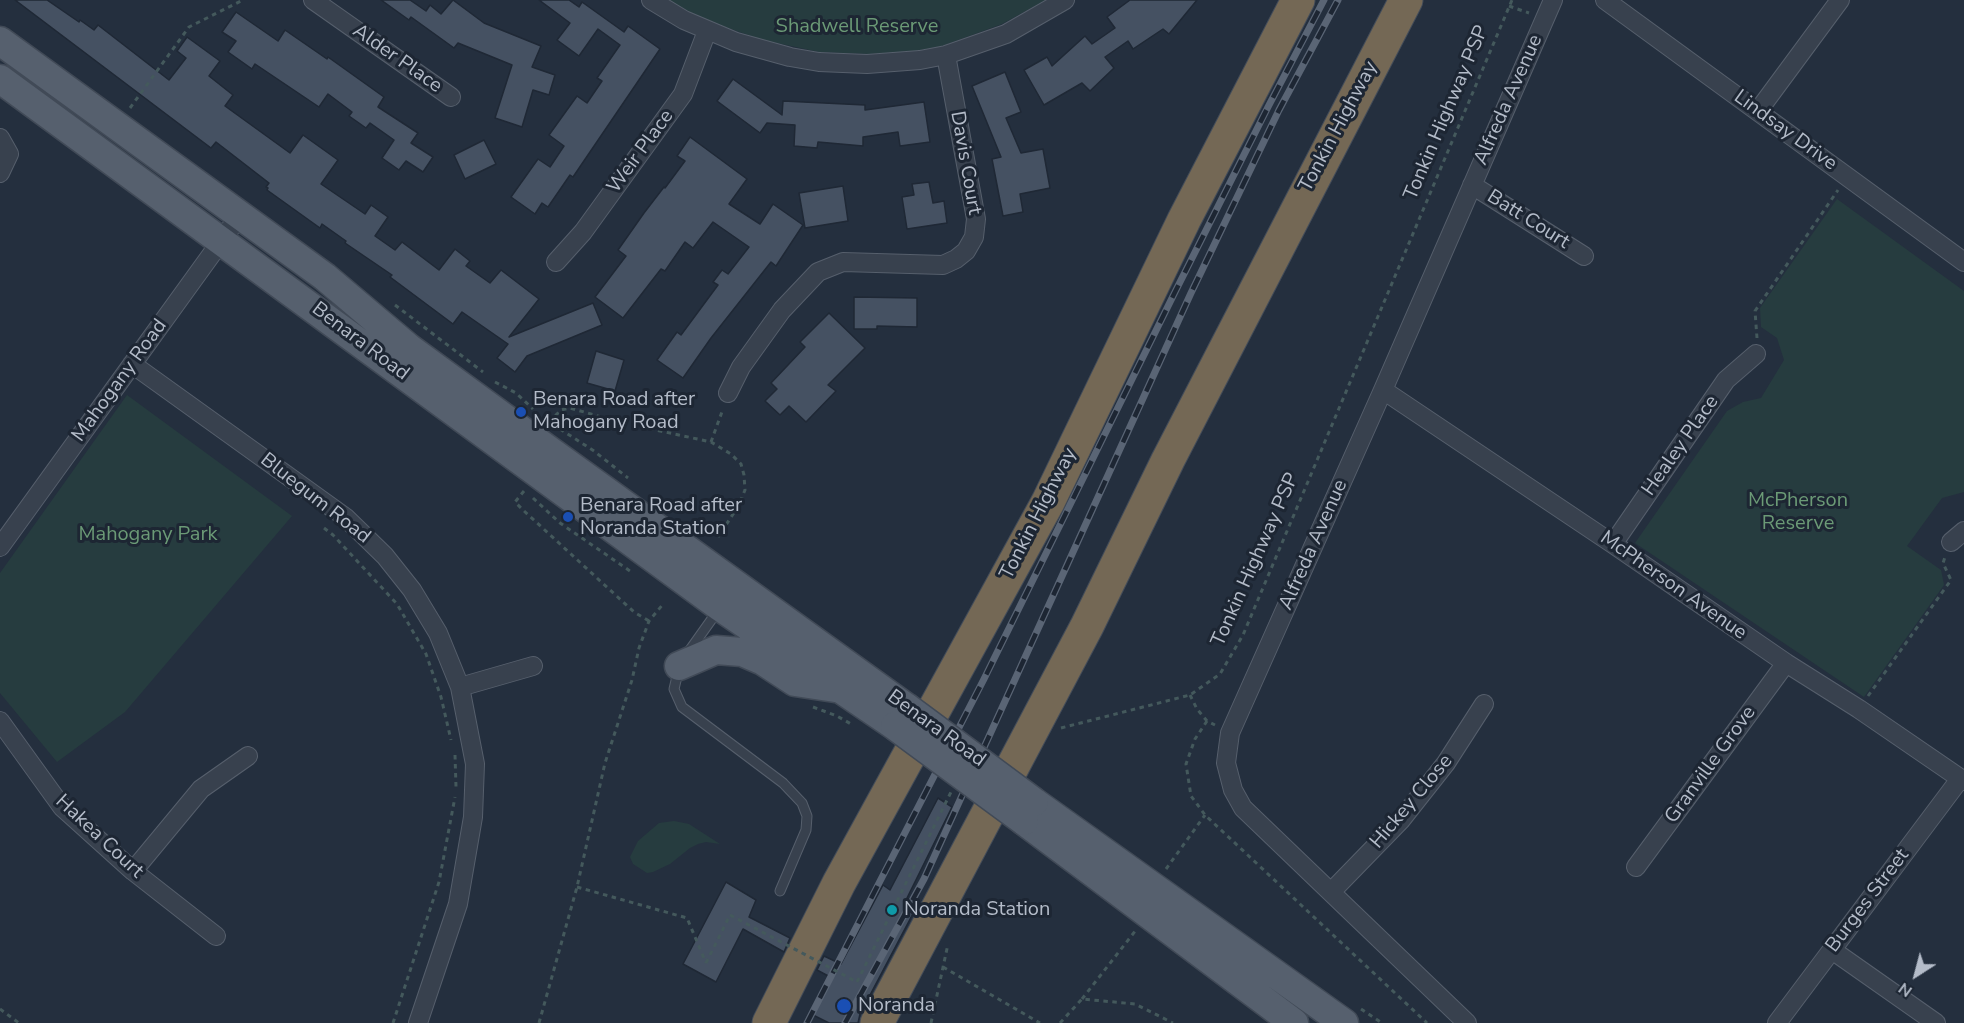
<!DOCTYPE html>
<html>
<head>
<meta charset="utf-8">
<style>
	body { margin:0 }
	#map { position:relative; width:1964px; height:1023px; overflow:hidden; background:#242f3e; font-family:"Nunito Sans",sans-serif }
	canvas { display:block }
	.north { position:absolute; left:1886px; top:945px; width:60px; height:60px; -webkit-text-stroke:4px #1d2633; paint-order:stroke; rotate:216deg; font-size:16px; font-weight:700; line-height:24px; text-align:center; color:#b4bcc9 }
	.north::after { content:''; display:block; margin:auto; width:21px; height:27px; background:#b4bcc9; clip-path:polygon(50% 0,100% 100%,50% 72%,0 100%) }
</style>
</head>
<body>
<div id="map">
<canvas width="1964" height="1023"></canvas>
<div class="north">N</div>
</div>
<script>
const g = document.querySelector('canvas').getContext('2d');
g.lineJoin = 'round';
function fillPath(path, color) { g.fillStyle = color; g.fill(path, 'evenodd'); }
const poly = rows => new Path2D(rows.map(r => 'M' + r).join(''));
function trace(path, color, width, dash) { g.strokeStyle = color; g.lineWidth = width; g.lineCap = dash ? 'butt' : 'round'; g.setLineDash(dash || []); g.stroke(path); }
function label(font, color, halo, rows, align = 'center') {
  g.font = font + ' "Nunito Sans",sans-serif'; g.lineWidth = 6; g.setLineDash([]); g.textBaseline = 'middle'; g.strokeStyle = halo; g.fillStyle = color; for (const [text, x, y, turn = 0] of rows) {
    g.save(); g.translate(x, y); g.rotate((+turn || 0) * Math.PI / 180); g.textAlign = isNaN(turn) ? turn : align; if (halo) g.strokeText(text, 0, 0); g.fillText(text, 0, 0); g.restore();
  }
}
fillPath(poly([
	[667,0,1046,0,1002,24,942,46,916,51,868,54,819,52,763,40,707,21],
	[1837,199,1964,291,1964,492,1942,498,1907,546,1941,570,1944,585,1864,697,1635,543,1727,411,1743,402,1761,398,1784,360,1777,338,1761,327,1760,308],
	[127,395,292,516,125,712,57,762,0,693,0,573],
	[674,821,689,824,720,844,706,842,698,844,690,848,670,864,653,872,647,873,633,864,630,857,638,841,659,823]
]), '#263c3f');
const building = poly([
	[15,0,47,0,79,22,80,20,94,30,98,25,169,80,186,58,177,51,187,37,220,61,209,76,233,95,225,106,290,153,303,135,338,160,321,184,365,214,371,205,388,217,375,236,395,250,402,242,439,270,455,249,470,261,466,266,490,283,501,270,539,299,509,337,593,303,602,325,527,356,515,372,497,358,508,344,462,312,453,324,390,277,392,275,345,243,346,241,322,224,320,228,267,190,268,188,266,187,269,183,216,142,211,148,15,0],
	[381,0,410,0,426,11,430,5,441,14,453,0,484,23,541,46,532,67,555,75,549,95,533,90,522,127,495,118,512,65,458,43,454,48,411,17,409,20,381,0],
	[539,0,569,0,579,7,582,2,624,32,628,26,660,49,573,177,570,175,548,207,542,203,535,214,511,197,538,159,550,167,564,146,549,135,577,96,587,103,602,81,597,78,620,45,598,29,579,56,557,40,570,23,539,0],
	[1130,0,1197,0,1169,34,1163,29,1133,49,1128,41,1105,57,1114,68,1090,91,1082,83,1044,105,1024,70,1047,57,1052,66,1085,36,1092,44,1115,28,1107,17,1130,0],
	[236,12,278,41,285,30,327,59,328,57,384,97,378,107,418,133,411,143,433,157,423,172,406,161,399,170,382,158,394,140,370,123,366,128,349,116,352,112,328,94,319,107,255,64,252,69,228,52,236,41,222,32,236,12],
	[1005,72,1021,112,1006,118,1021,153,1043,149,1050,188,1020,194,1023,212,1003,216,992,159,1001,157,972,86,1005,72],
	[733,79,782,115,783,101,865,105,865,110,924,102,930,142,900,146,898,132,863,137,863,146,818,142,817,148,794,146,795,125,767,123,760,133,717,101,733,79],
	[690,137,747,179,729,204,760,224,773,204,803,225,776,266,771,262,711,338,683,378,657,360,677,332,681,335,718,285,713,282,722,270,728,274,749,247,713,222,693,248,685,242,665,271,661,269,623,318,595,297,626,256,618,250,644,213,664,187,665,188,685,161,677,156,690,137],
	[484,140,496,164,465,179,454,155,484,140],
	[929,182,933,203,944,201,947,223,907,229,902,197,914,195,912,184,929,182],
	[843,186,848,221,805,228,799,193,843,186],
	[854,297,917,298,917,327,877,326,877,329,854,329,854,297],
	[829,313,865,348,828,385,836,391,806,422,789,406,780,415,765,401,777,389,771,383,805,347,800,342,829,313],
	[596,351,624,360,615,391,587,383,596,351],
	[938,798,952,807,907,898,918,904,860,1014,858,1023,829,1023,813,1015,832,978,817,970,824,956,841,964,883,885,890,890,938,798],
	[726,882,756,900,749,917,790,938,784,952,743,929,716,982,683,964,726,882]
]);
fillPath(building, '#455162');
trace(building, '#1f2835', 1.5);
const lane = poly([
	[687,654,719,609],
	[679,668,674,689,682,707,783,783,802,803,807,816,806,830,780,891]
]);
const street = poly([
	[313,0,451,97],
	[651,0,684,20,736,42,790,57,819,62,867,64,920,60,946,55,1006,34,1065,0],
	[1605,0,1964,262],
	[1758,111,1840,0],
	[0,138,9,154,0,173],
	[1472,185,1584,256],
	[556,262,583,232,683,94,707,31],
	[132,364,345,517,385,556,412,590,438,633,460,687,475,764,473,817,458,904,418,1023],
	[1383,390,1613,544,1786,663,1859,709,1964,781],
	[728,393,741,367,782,310,818,272,843,262,943,265,956,259,966,251,974,237,976,219,946,55],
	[1951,542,1964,531],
	[1613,544,1726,380,1756,354],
	[0,547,240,215],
	[460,687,533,666],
	[0,721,62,807,133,871,216,936],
	[1636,867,1786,663],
	[133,871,201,789,248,756],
	[1331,892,1401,820,1446,763,1484,704],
	[1832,950,1936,1023],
	[1467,1023,1243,808,1233,790,1226,763,1230,733,1383,390,1553,0],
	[1777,1023,1960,779]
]);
const primary = poly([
	[0,41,325,277,409,348,528,435,906,707],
	[0,79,720,607,895,726],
	[679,666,716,650,742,652,763,661,795,682,835,688],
	[1034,802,1344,1023],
	[1024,821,1294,1023]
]);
const highway = poly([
	[769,1023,839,883,1048,502,1184,220,1298,0],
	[877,1023,1087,626,1168,460,1406,0]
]);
trace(lane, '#565f6c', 11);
trace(street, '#565f6c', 20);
trace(primary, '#414a57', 31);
trace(highway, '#434c59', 35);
trace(poly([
	[1509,6,1529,13],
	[130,108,189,27,243,0],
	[395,305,483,372],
	[1757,338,1755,311,1838,190],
	[495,382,516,393,533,409],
	[549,422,561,410,570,408,619,422,711,442,731,454,741,464,744,475,745,490,739,505,718,537],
	[560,429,594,451,628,478],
	[711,442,723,409],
	[524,491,515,502,523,510,634,612,649,621],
	[533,498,560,523,630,571],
	[324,528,333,535,397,604,426,654,441,697,451,740],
	[1190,695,1197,709,1207,721,1215,725],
	[1868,696,1951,580,1943,563,1945,557],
	[813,707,837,716,851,724],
	[1207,721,1195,739,1186,764,1191,796,1197,804,1205,815,1427,1023],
	[1061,728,1190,695,1220,674,1243,635,1512,0],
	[455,755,456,787],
	[1166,869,1205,815],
	[577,887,687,918,706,963],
	[706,963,730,915],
	[943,967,1040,1023],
	[857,982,951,792],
	[1082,999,1136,930],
	[0,1009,19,1023],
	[1361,1009,1382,1023],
	[393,1023,439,882,455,797],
	[539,1023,577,887,605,763,632,680,639,648,649,621,664,603],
	[931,1023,948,944],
	[1060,1023,1082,999,1135,1004,1173,1023]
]), '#44595c', 3, [4.5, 4.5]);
trace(lane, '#38414e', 9);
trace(street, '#38414e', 18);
trace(primary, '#56606e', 28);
trace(highway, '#746855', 33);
const rail = poly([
	[807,1023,984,679,1176,290,1268,107,1324,0],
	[845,1023,924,879,1191,293,1279,110,1338,0]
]);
trace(rail, '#5a6575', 7);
trace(rail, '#1d2633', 4.5, [14]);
const primaryBridge = poly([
	[906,707,1034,802],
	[895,726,1024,821]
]);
trace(primaryBridge, '#414a57', 31, []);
trace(poly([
	[730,915,857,982]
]), '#44595c', 3, [4.5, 4.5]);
trace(primaryBridge, '#56606e', 28);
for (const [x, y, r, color] of [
	[521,412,6,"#1a4fb4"],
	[568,517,6,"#1a4fb4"],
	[892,910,6,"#0f9aa8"],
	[844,1006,8,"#1a4fb4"]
]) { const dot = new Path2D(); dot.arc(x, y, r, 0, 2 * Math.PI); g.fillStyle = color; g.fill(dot); trace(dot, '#1d2633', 2); }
label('20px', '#6b9a76', '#1d2633', [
	["Shadwell Reserve",857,27],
	["McPherson",1798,501],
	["Reserve",1798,524],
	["Mahogany Park",148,535]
]);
label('20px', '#b4bcc9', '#1d2633', [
	["Alder Place",397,59,35],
	["Alfreda Avenue",1509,100,-66],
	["Tonkin Highway PSP",1447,113,-67],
	["Tonkin Highway",1339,127,-62],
	["Lindsay Drive",1785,131,36],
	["Weir Place",641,152,-54],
	["Davis Court",965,163,80],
	["Batt Court",1528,220,32],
	["Benara Road",360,342,37],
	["Mahogany Road",120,381,-54],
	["Healey Place",1681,446,-55],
	["Bluegum Road",315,499,38],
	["Tonkin Highway",1039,514,-63],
	["Alfreda Avenue",1314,545,-66],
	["Tonkin Highway PSP",1256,560,-66],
	["McPherson Avenue",1673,586,35],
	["Benara Road",936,729,36],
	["Granville Grove",1711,765,-54],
	["Hickey Close",1412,802,-50],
	["Hakea Court",99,837,43],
	["Burges Street",1868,901,-53]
]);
label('20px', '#b4bcc9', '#1d2633', [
	["Benara Road after",533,400],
	["Mahogany Road",533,423],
	["Benara Road after",580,506],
	["Noranda Station",580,529],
	["Noranda Station",904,910],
	["Noranda",858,1006]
], 'left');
</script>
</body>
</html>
